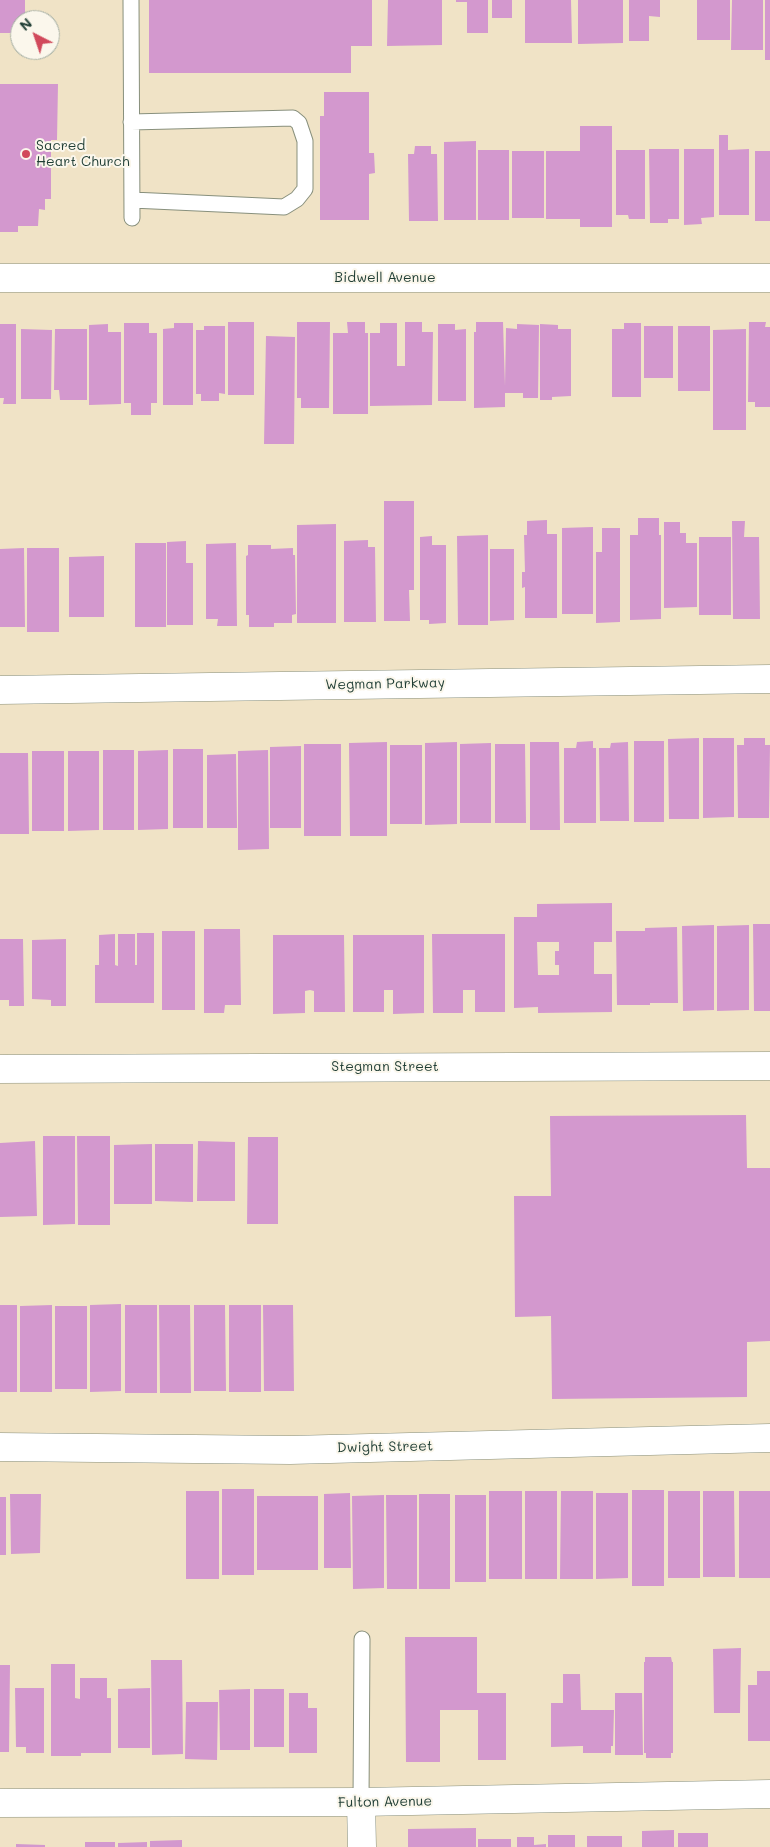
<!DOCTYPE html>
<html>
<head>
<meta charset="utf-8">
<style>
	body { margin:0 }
	#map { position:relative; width:770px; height:1847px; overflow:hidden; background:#f0e3c6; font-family:Mali,sans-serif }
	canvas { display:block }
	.north { position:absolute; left:10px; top:10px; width:50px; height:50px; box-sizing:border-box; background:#fbf7ec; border:1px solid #a3ada2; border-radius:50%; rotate:319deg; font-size:14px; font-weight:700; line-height:20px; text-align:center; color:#1f3d34 }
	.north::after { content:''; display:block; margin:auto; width:18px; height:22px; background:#d1495b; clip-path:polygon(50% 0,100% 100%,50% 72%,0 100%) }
</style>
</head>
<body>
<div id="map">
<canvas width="770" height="1847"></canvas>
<div class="north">N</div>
</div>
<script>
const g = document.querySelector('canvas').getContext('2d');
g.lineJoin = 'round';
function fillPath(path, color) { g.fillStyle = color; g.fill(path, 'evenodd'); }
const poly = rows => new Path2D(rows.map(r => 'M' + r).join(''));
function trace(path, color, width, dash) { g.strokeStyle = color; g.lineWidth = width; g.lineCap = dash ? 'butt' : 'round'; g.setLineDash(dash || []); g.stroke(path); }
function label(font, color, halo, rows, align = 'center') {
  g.font = font + ' Mali,sans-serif'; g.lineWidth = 4; g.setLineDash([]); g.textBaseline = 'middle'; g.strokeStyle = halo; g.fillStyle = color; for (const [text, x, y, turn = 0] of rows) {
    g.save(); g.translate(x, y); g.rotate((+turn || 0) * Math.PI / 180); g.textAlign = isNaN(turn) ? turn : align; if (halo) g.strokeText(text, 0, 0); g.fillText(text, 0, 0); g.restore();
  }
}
fillPath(poly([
	[0,0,25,0,25,20,20,20,20,33,0,33],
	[149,0,372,0,372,46,351,46,351,73,149,73],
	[388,0,442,0,442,45,387,46],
	[456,0,488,0,488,33,467,33,467,2,456,2],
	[492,0,512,0,512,18,492,18],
	[525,0,571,0,572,43,525,43],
	[578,0,623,0,623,43,578,44],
	[629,0,660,0,660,17,649,16,649,41,629,41],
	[697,0,730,0,730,40,697,40],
	[732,0,763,0,763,50,731,50],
	[765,0,770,0,770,60,765,60],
	[0,84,58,84,57,140,51,140,51,199,45,199,45,210,39,209,38,226,18,226,18,232,0,232],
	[324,92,369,92,369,153,374,153,375,173,369,174,369,220,320,220,320,116,324,116],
	[580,126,612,126,612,227,580,227,580,182,580,219,546,219,546,151,580,151],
	[719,135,728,135,728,150,749,149,749,215,719,215],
	[476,141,476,220,444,220,444,142],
	[415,146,431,146,431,154,437,154,438,221,409,221,408,154,414,154],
	[649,149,679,149,679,219,668,219,668,223,650,223],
	[684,149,714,149,714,217,701,218,702,224,684,225],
	[478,150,509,150,509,220,478,220],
	[616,150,645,150,645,219,629,219,628,215,616,215],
	[512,151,544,151,544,218,512,218],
	[755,151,770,151,770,221,755,221],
	[228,322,254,322,254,395,228,395],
	[297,322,330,322,329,408,301,408,301,398,297,398],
	[347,322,365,322,365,333,368,333,368,414,333,414,333,333,348,333],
	[405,322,422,322,422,332,433,332,432,405,370,406,370,333,380,333,380,323,397,323,397,366,405,366],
	[476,322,503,322,505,386,506,328,517,329,517,324,539,325,538,398,523,398,523,393,505,393,505,407,474,408,474,332,476,332],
	[749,322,766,322,765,327,770,327,770,407,755,407,755,402,748,402],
	[124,323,149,323,149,333,157,333,157,403,151,403,151,415,131,415,131,403,124,403],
	[174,323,193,323,193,405,163,405,163,329,174,328],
	[624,323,641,323,641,397,612,397,612,329,624,329],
	[0,324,16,324,16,404,3,404,4,398,0,398],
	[108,324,108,332,121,332,121,404,89,405,89,325],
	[438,324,455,324,455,330,466,329,466,401,438,401],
	[540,324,558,325,558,329,571,329,571,396,552,397,552,400,540,400],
	[204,326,225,326,225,394,219,393,219,401,201,401,201,394,196,394,196,330,204,330],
	[644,326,673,326,673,378,644,378],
	[678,326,710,326,710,391,678,391],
	[21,329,52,330,51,399,21,399],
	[55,329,87,329,87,400,60,400,59,390,54,390],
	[746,329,746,430,713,430,713,330],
	[266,336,295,337,294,444,264,444],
	[384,501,414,501,414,590,409,590,410,621,384,621],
	[638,518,659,518,659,535,661,535,661,619,630,620,630,535,638,535],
	[547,520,547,534,557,534,557,618,525,618,525,587,522,588,522,572,525,572,524,535,527,535,527,521],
	[732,521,745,521,744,537,759,537,760,619,733,619],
	[664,522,680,522,680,533,686,533,686,543,697,543,697,607,664,608],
	[336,524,336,623,297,623,297,525],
	[593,527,593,614,562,614,562,528],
	[602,528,620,528,620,622,596,623,596,552,602,552],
	[488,535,488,625,458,625,457,536],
	[432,536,432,545,446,545,446,623,429,624,429,620,420,620,420,537],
	[699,537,731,537,731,615,699,615],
	[368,540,368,547,375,547,376,622,344,622,344,541],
	[186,541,186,563,193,563,193,625,167,625,167,542],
	[135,543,166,543,166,627,135,627],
	[236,543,237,626,217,626,218,619,206,619,206,544],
	[248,545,271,545,271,549,293,548,293,555,295,555,296,614,292,615,292,623,274,623,274,627,249,627,249,615,246,615,246,556,248,555],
	[24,548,25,627,0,627,0,549],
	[27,548,59,548,59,632,27,632],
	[490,549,514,549,514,620,490,621],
	[104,556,104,617,69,617,69,557],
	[699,738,699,819,669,819,668,739],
	[703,738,734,738,734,817,703,818],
	[744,738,765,738,765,745,770,745,769,818,738,818,737,745,744,745],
	[593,741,593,748,596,748,596,823,564,823,564,748,576,748,577,742],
	[634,741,664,741,664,822,634,822],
	[387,742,387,836,350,836,349,743],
	[457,742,457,824,425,825,425,743],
	[530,742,559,742,560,830,530,830],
	[628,742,629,821,600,821,599,748,610,748,611,743],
	[491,743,491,823,460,823,460,744],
	[304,744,341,744,341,836,304,836],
	[495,744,525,744,526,823,495,823],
	[390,745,422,745,422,824,390,824],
	[301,746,301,828,270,828,270,747],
	[173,749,203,749,203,828,173,828],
	[103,750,134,750,134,830,103,830],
	[168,750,168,829,138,830,138,751],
	[268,750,269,849,238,850,238,751],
	[32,751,64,751,64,831,32,831],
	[68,751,99,751,99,830,68,831],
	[0,753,28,753,29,834,0,834],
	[236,754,237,828,207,828,207,755],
	[612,903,612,942,594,942,594,974,612,974,612,1012,538,1013,538,1007,514,1008,514,917,537,917,537,904],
	[537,942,559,942,559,951,555,951,555,965,559,965,559,975,538,975],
	[753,924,770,924,770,1011,754,1011],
	[714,925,714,1010,683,1011,682,926],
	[749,925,749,1010,717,1011,717,926],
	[677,927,678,1003,650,1003,650,1005,617,1005,616,931,645,931,645,928],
	[204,929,240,929,241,1005,225,1005,224,1013,204,1013],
	[162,931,195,931,195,1010,162,1010],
	[137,933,154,933,154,1003,95,1003,95,965,99,965,99,935,115,934,115,965,118,966,118,934,135,934,135,965,137,965],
	[432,934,505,934,505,1012,475,1012,475,990,463,990,463,1013,433,1013],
	[273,935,344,935,345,1012,314,1012,314,991,310,990,305,991,305,1013,273,1014],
	[353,935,424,935,424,1013,393,1014,393,990,384,990,384,1012,353,1012],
	[0,939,23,939,24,1006,9,1006,9,1000,0,1000],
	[66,939,66,1006,51,1006,51,1000,32,999,32,940],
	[746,1115,747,1168,770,1168,770,1341,747,1342,747,1397,552,1399,551,1316,515,1317,514,1196,551,1196,550,1116],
	[43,1136,75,1136,75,1224,43,1225],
	[77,1136,110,1136,110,1225,78,1225],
	[248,1137,278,1137,278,1224,247,1224],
	[35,1141,37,1216,0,1217,0,1143],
	[198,1141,235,1142,235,1201,197,1201],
	[152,1144,152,1204,114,1204,114,1145],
	[155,1144,193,1144,193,1202,155,1201],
	[121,1304,121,1391,90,1392,90,1305],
	[0,1305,17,1305,17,1392,0,1392],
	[52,1305,52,1392,20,1392,20,1306],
	[125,1305,157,1305,157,1393,125,1393],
	[159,1305,190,1305,191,1393,160,1393],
	[194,1305,225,1305,226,1391,194,1391],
	[229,1305,261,1305,261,1392,229,1392],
	[263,1305,293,1305,294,1391,264,1391],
	[55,1306,87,1306,87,1389,55,1389],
	[222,1489,254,1489,254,1575,222,1575],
	[632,1490,664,1490,664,1586,632,1586],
	[186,1491,219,1491,219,1579,186,1579],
	[489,1491,522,1491,522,1579,489,1579],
	[525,1491,557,1491,557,1579,525,1579],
	[561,1491,593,1491,593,1579,560,1579],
	[668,1491,700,1491,700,1578,668,1578],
	[703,1491,734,1491,735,1577,703,1577],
	[739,1491,770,1491,770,1578,739,1578],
	[350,1493,351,1568,324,1568,324,1494],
	[596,1493,628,1493,628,1578,596,1579],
	[10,1494,41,1494,40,1553,11,1554],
	[419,1494,450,1494,450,1589,419,1589],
	[384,1495,384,1588,353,1589,352,1496],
	[386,1495,417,1495,417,1589,387,1589],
	[455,1495,486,1495,486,1582,455,1582],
	[257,1496,318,1496,318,1570,257,1570],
	[0,1497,6,1497,6,1555,0,1555],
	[405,1637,477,1637,477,1693,506,1693,506,1760,478,1760,478,1710,440,1710,440,1762,406,1762],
	[741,1648,740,1713,714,1713,713,1649],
	[645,1657,671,1657,672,1662,673,1662,673,1753,671,1753,671,1758,646,1758,646,1753,644,1753,644,1662,645,1662],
	[151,1660,182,1660,183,1754,152,1755],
	[51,1664,75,1664,75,1698,80,1699,80,1678,107,1678,107,1698,111,1698,111,1753,81,1753,81,1756,51,1756],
	[0,1665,10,1665,9,1752,0,1752],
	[757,1671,770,1671,770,1741,748,1741,748,1685,757,1685],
	[563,1674,580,1674,581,1710,614,1710,613,1746,611,1746,611,1753,583,1753,583,1746,581,1746,551,1747,551,1703,563,1703],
	[15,1688,44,1688,44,1753,26,1753,26,1747,16,1747],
	[150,1688,150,1748,118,1748,118,1689],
	[250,1689,250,1750,220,1750,219,1690],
	[254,1689,284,1689,284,1747,254,1747],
	[289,1693,308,1693,308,1708,317,1708,317,1753,289,1753],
	[615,1693,642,1693,643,1755,615,1755],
	[186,1702,218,1702,217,1760,185,1759],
	[476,1828,476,1847,408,1847,408,1829],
	[674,1830,674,1847,642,1847,642,1831],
	[678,1833,708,1833,708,1847,678,1847],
	[548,1835,575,1835,575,1847,548,1847],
	[587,1836,622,1836,622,1847,587,1847],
	[517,1837,534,1837,534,1845,546,1844,546,1847,517,1847],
	[478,1839,511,1839,511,1847,478,1847],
	[182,1840,182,1847,150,1847,150,1841],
	[85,1842,115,1842,115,1847,85,1847],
	[147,1842,147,1847,118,1847,118,1843],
	[16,1844,45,1845,45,1847,16,1847]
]), '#d398ce');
const service = poly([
	[131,0,132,218],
	[131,122,293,118,299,123,305,141,305,189,297,199,284,207,132,200],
	[361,1802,362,1639]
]);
const minor = poly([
	[0,278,770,278],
	[0,690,770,679],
	[0,1069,770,1066],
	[0,1447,290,1450,770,1438],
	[361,1802,362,1847]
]);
const tertiary = poly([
	[0,1803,361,1802,770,1794]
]);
trace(service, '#88907d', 17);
trace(minor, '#88907d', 29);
trace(tertiary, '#88907d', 29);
trace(service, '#fff', 15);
trace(minor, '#fff', 28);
trace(tertiary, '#fff', 28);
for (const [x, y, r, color] of [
	[26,154,5,"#d1495b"]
]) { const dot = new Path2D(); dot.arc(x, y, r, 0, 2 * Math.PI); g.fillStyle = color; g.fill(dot); trace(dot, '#fbf7ec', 2); }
label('14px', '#1f3d34', '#fbf7ec', [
	["Sacred",36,146],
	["Heart Church",36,162]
], 'left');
label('14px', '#1f3d34', '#fbf7ec', [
	["Bidwell Avenue",385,278],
	["Wegman Parkway",385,684,-1],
	["Stegman Street",385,1067],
	["Dwight Street",385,1447,-1],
	["Fulton Avenue",385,1802,-1]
]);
</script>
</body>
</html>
